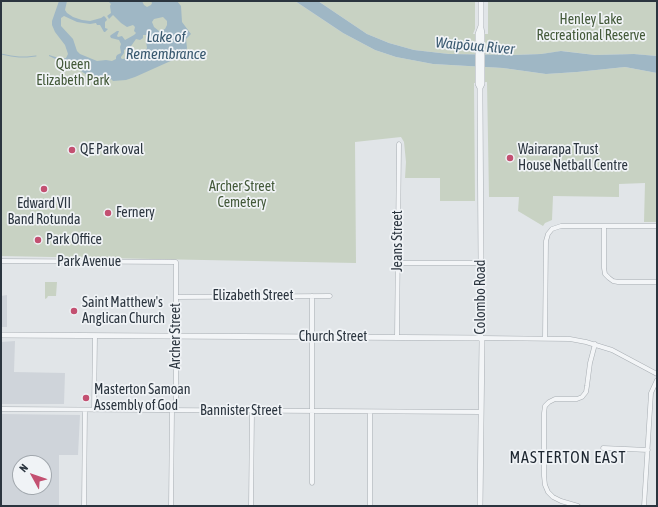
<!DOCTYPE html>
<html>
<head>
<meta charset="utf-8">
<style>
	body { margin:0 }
	#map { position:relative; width:658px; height:507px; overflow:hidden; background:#e1e5e8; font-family:"Asap Condensed",sans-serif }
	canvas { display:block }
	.frame { position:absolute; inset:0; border:2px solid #2b353f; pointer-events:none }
	.north { position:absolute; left:12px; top:455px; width:40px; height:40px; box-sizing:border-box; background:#f0f3f6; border:1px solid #a1a7ad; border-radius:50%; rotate:310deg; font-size:11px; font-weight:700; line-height:16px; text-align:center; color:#2b353f }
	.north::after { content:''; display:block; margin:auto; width:14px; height:18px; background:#c35071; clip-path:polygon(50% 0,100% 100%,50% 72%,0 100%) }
</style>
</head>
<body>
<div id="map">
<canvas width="658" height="507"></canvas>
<div class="frame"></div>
<div class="north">N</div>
</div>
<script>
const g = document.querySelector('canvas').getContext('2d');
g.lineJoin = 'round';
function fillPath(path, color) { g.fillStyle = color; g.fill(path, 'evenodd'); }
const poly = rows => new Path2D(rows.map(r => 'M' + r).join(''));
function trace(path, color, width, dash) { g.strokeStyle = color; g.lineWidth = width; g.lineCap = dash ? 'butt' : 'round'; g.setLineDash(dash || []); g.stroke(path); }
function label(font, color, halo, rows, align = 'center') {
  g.font = font + ' "Asap Condensed",sans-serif'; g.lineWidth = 3.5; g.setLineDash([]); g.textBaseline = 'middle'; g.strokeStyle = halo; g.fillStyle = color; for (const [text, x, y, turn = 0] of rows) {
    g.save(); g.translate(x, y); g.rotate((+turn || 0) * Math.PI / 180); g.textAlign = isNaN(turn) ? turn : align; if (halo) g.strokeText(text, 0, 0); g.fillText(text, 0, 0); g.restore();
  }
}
fillPath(poly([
	[7,295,7,327,1,327,1,296],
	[15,341,14,372,65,373,64,404,1,404,1,342],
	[1,414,80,415,78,455,59,455,59,506,1,506],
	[20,463,44,463,44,487,20,487]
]), '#cfd4da');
fillPath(poly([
	[1,1,295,1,343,33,375,50,396,57,433,64,503,68,546,74,577,72,625,67,657,73,657,222,644,222,645,183,619,184,619,197,553,196,552,220,545,223,543,226,518,211,519,197,489,197,487,82,474,83,475,201,440,201,440,178,405,178,406,162,404,142,401,137,355,142,356,263,1,256],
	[318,1,475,1,475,29,473,34,488,34,488,1,657,1,657,56,634,54,595,55,562,51,541,54,513,55,449,54,414,50,389,43,367,34],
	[45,282,57,282,56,296,48,296,47,298,45,299]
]), '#c8d2c3');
fillPath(poly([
	[59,1,67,1,65,10,67,13,73,17,82,20,90,21,101,18,104,16,106,18,107,20,105,22,105,28,108,29,105,32,104,32,100,25,97,25,96,23,90,24,77,22,64,16,61,18,61,26,73,39,77,51,80,54,97,61,106,60,112,61,116,59,116,57,117,55,121,53,120,47,121,44,119,40,111,38,110,36,111,35,117,31,119,31,117,36,118,37,122,36,125,40,134,35,136,33,134,31,135,27,133,25,127,27,121,23,113,15,109,19,108,17,107,16,111,13,110,6,111,4,108,1,142,1,144,5,147,7,151,5,152,3,151,1,177,1,181,6,182,22,191,34,186,39,187,48,185,54,184,55,135,77,126,80,113,81,111,79,108,81,96,78,87,75,78,69,69,59,62,62,49,56,49,55,62,59,66,58,68,54,65,45,55,32,52,25,52,21],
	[163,17,167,21,167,25,165,29,159,31,154,27,152,22,154,19],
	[143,35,146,35,147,38,146,41,147,48,145,52,142,53,139,53,131,58,122,59,121,58,121,57,124,53,124,50,126,49,129,49,136,39,140,40,143,38],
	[295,1,318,1,367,34,389,43,414,50,449,54,513,55,541,54,561,51,595,55,634,54,657,56,657,73,625,67,577,72,546,74,503,68,433,64,396,57,375,50,343,33]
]), '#9fb7c5');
trace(poly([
	[1,54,11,56,19,57,27,57,36,56]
]), '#9fb7c5', 1);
const minor = poly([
	[604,226,604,268,605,274,609,278,613,281,618,282,657,282],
	[1,261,176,262,176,410],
	[398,263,481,263],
	[176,297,330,296],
	[397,337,399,144],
	[481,338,570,339,586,342,612,350,657,374],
	[545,338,546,241,548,234,552,229,561,226,657,226],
	[1,409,481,412],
	[94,410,95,336],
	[603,448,648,450],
	[312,483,312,296],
	[84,506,85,410],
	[171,506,172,410],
	[251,506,252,411],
	[370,506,370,412],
	[578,506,561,501,553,497,548,492,545,485,544,476,544,413,545,406,549,402,555,399,577,399,582,397,586,392,587,386,590,363,595,344],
	[644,506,651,393,657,380]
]);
const tertiary = poly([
	[480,88,482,84,482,34,481,28],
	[1,335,481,338],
	[480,506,482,341,480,334,481,263,480,100,480,88,478,84,478,34,481,26,481,1]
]);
trace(minor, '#a7adb2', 5);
trace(tertiary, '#a7adb2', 6);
trace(minor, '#f3f5f7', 4);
trace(tertiary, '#f3f5f7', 5);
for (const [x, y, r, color] of [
	[72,150,4,"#c35071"],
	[510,158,4,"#c35071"],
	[44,189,4,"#c35071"],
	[108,213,4,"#c35071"],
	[38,240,4,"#c35071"],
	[74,311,4,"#c35071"],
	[86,398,4,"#c35071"]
]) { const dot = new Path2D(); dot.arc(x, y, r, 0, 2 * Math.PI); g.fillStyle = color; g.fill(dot); trace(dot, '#f0f3f6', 1.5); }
label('14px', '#435939', '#f0f3f6', [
	["Henley Lake",591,20],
	["Recreational Reserve",591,36],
	["Queen",73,65],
	["Elizabeth Park",73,81],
	["Archer Street",242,187],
	["Cemetery",242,203]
]);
label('14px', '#2b353f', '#f0f3f6', [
	["QE Park oval",80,150],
	["Wairarapa Trust",518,150],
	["House Netball Centre",518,166],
	["Edward VII",44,204,"center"],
	["Band Rotunda",44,220,"center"],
	["Fernery",116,213],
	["Park Office",46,240],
	["Saint Matthew's",82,303],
	["Anglican Church",82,319],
	["Masterton Samoan",94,390],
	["Assembly of God",94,406]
], 'left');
label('14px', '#2b353f', '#f0f3f6', [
	["Jeans Street",398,241,-90],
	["Park Avenue",89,262],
	["Elizabeth Street",253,296],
	["Colombo Road",481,297,-90],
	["Archer Street",176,336,-90],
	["Church Street",333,337],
	["Bannister Street",241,411]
]);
label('italic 15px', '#38586f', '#f0f3f6', [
	["Lake of",166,37],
	["Remembrance",166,54],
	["Waipōua River",475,46,5]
]);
g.letterSpacing = '1px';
label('16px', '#1d2630', '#f0f3f6', [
	["MASTERTON EAST",568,458]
]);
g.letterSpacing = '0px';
</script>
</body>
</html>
